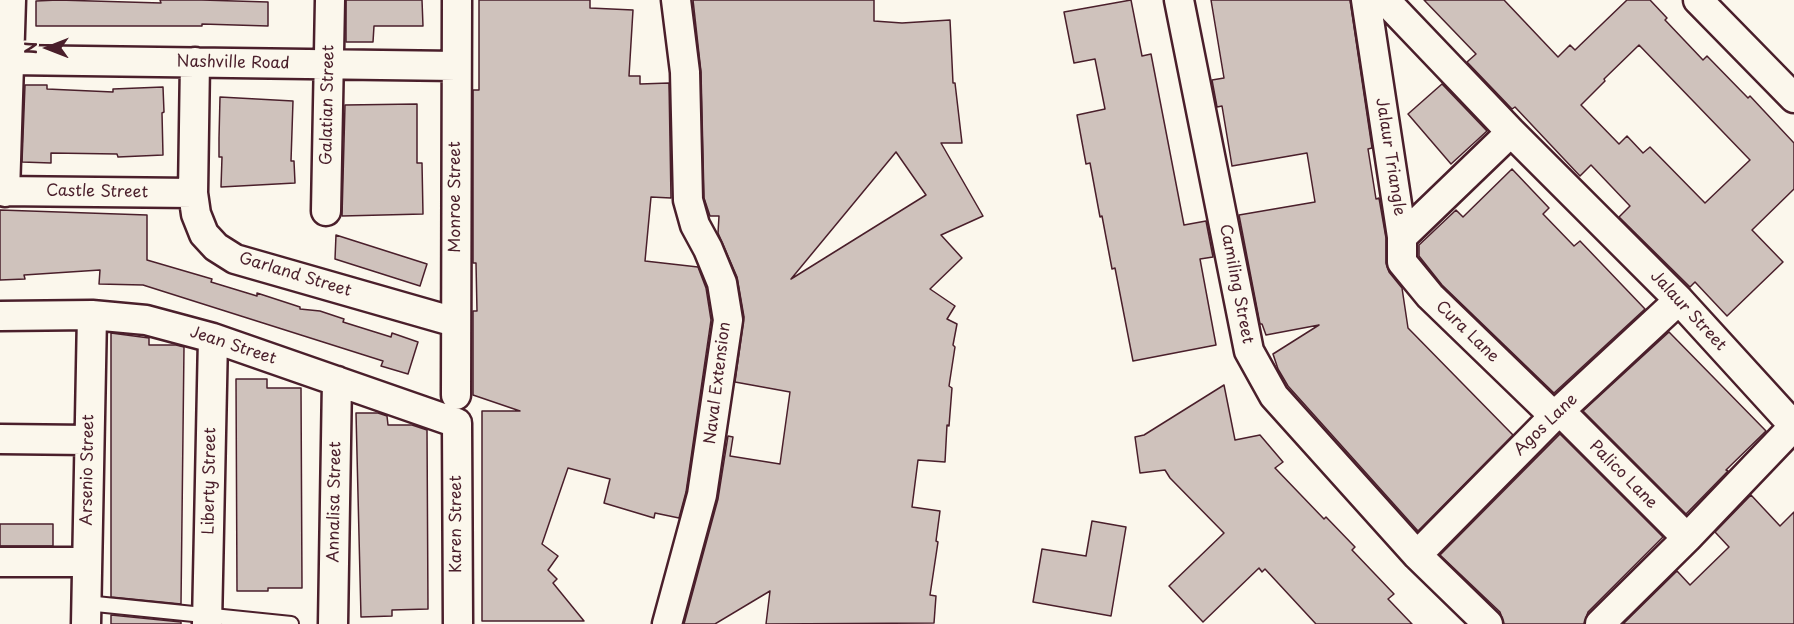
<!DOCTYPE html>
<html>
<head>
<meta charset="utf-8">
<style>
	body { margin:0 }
	#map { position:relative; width:1794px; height:624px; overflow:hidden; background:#fbf7ec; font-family:"Playpen Sans",sans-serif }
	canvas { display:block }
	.north { position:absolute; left:18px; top:18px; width:60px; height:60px; -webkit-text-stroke:4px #fbf7ec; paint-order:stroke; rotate:270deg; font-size:16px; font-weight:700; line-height:24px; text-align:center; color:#4a1f2b }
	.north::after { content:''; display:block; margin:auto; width:21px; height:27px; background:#4a1f2b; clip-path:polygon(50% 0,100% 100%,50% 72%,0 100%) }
</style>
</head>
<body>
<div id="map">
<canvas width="1794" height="624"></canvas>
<div class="north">N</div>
</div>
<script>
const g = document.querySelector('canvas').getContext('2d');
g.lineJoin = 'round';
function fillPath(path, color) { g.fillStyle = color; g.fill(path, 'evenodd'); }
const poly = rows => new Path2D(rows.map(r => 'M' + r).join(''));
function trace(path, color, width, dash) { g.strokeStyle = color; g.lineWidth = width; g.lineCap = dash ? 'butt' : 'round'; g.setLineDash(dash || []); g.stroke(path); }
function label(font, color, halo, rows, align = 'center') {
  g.font = font + ' "Playpen Sans",sans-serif'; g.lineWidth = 4.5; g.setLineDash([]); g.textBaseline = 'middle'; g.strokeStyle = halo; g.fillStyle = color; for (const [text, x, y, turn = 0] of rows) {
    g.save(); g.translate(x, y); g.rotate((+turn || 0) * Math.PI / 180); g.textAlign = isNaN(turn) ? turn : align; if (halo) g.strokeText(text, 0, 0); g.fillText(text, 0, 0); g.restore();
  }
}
const building = poly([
	[58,0,161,3,160,0,202,0,268,2,268,26,202,24,202,26,36,26,36,1,58,0],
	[346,0,422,0,423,26,374,26,373,42,346,42,346,0],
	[479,0,590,0,590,8,633,10,629,76,640,76,640,84,669,83,671,198,651,197,645,261,698,267,706,288,711,320,686,492,679,518,655,513,654,518,604,503,610,479,568,468,542,544,558,556,548,570,557,579,553,583,584,621,482,621,482,411,520,411,473,395,473,311,477,311,476,263,473,263,473,90,479,90,479,0],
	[693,0,874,0,874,21,902,23,950,20,953,83,955,83,962,143,941,143,983,216,941,235,962,258,930,289,955,306,947,319,957,324,953,345,955,347,949,386,952,388,949,426,947,425,945,462,918,460,912,507,940,511,936,541,938,542,930,595,936,596,934,623,766,624,770,591,715,624,684,624,718,499,728,436,733,437,730,456,780,464,790,392,735,382,744,317,737,277,718,233,719,216,710,216,704,198,701,72,693,0],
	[896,152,926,195,791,279,896,152],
	[1131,0,1142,56,1151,54,1184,225,1206,221,1213,257,1200,259,1216,345,1133,361,1115,268,1112,269,1102,216,1100,217,1090,163,1086,164,1077,115,1105,109,1095,59,1074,63,1064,12,1131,0],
	[1211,0,1350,0,1372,148,1368,149,1376,199,1379,198,1386,238,1386,263,1389,272,1402,288,1408,328,1513,435,1418,531,1288,386,1278,369,1273,354,1319,325,1266,335,1262,324,1260,324,1239,215,1315,202,1307,153,1232,166,1222,106,1217,107,1212,80,1224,78,1211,0],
	[1424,0,1504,0,1558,57,1570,45,1575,50,1627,0,1650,0,1667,18,1665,20,1703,60,1707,56,1748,98,1750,96,1794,143,1794,189,1752,230,1783,262,1727,316,1695,282,1690,287,1619,217,1630,206,1591,165,1580,176,1515,107,1512,109,1467,62,1476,54,1424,0],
	[1639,45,1750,160,1705,203,1650,147,1643,153,1627,136,1619,144,1581,105,1605,81,1604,79,1639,45],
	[1442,84,1487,131,1451,164,1408,114,1442,84],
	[25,85,47,85,47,89,113,92,113,89,163,87,164,112,162,113,163,155,118,157,117,154,51,153,51,163,22,162,25,85],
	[220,97,293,101,291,161,294,161,295,183,221,187,222,157,219,157,219,138,220,97],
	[417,104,417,163,422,163,423,214,342,216,345,105,417,104],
	[1512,169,1549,208,1543,214,1574,246,1580,241,1645,309,1554,393,1442,285,1419,256,1419,245,1456,210,1463,217,1512,169],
	[0,210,147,215,147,260,212,279,211,282,257,296,257,293,300,307,300,309,320,311,344,319,343,322,391,337,392,333,418,342,408,374,381,366,383,361,143,285,99,284,100,270,24,275,25,279,0,280,0,210],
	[336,235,427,264,420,286,335,259,336,235],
	[1669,332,1766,431,1726,470,1728,471,1686,514,1583,411,1669,332],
	[111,333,149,338,149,345,176,345,184,347,181,604,111,597,111,333],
	[236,379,267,379,267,388,301,388,302,588,268,588,268,591,237,591,236,379],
	[1224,385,1235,440,1260,435,1283,462,1275,468,1324,519,1326,517,1355,547,1352,550,1394,594,1388,599,1412,624,1316,624,1265,569,1262,572,1259,568,1203,622,1169,586,1224,533,1170,478,1165,470,1140,473,1135,437,1144,435,1224,385],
	[356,413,378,413,387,416,388,425,412,425,427,430,428,609,392,610,392,616,361,617,356,413],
	[1560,434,1663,537,1588,612,1584,624,1504,624,1500,612,1440,555,1560,434],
	[1751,495,1780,526,1794,512,1794,624,1623,624,1677,571,1690,585,1729,547,1715,532,1751,495],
	[1092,521,1126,527,1111,616,1033,602,1042,549,1086,556,1092,521],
	[0,524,53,524,53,546,0,546,0,524],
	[111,615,181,622,181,624,111,624,111,615]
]);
fillPath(building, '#cfc2bc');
trace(building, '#4a1f2b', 1.5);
const service = poly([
	[86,603,291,624]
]);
const minor = poly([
	[1179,0,1249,351,1274,396,1417,555,1488,624],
	[1366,0,1402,237,1402,262,1430,296,1554,416],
	[1385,0,1511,132,1679,300,1794,426,1687,538,1600,624],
	[1698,0,1794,98],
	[9,60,456,66],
	[195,62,193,193,196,214,204,234,216,247,235,259,455,322],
	[0,191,193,193],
	[5,192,11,0],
	[326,211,330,0],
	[1402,237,1511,132],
	[0,316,92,315,146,320,213,338,457,423,458,624],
	[456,395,457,0],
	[1560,411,1687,538],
	[0,439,88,440],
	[1417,555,1554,416,1679,300],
	[0,562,87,562],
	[86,624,92,315],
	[207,624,213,338],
	[333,624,337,381],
	[667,624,702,495,728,320,722,283,708,249,695,225,688,200,685,72,676,0]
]);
trace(service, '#4a1f2b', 18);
trace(minor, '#4a1f2b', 33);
trace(service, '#fbf7ec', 14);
trace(minor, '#fbf7ec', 28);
label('16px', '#4a1f2b', '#fbf7ec', [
	["Nashville Road",233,63,1],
	["Galatian Street",328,105,-89],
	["Jalaur Triangle",1390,157,81],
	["Castle Street",97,192,1],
	["Monroe Street",456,197,-90],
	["Garland Street",295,275,17],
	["Camiling Street",1236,284,79],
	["Jalaur Street",1688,311,47],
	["Cura Lane",1467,332,44],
	["Jean Street",233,346,18],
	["Naval Extension",718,383,-83],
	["Agos Lane",1546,425,-44],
	["Arsenio Street",88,470,-89],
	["Palico Lane",1623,475,45],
	["Liberty Street",210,481,-89],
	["Annalisa Street",335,502,-89],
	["Karen Street",457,524,-90]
]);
</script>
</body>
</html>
